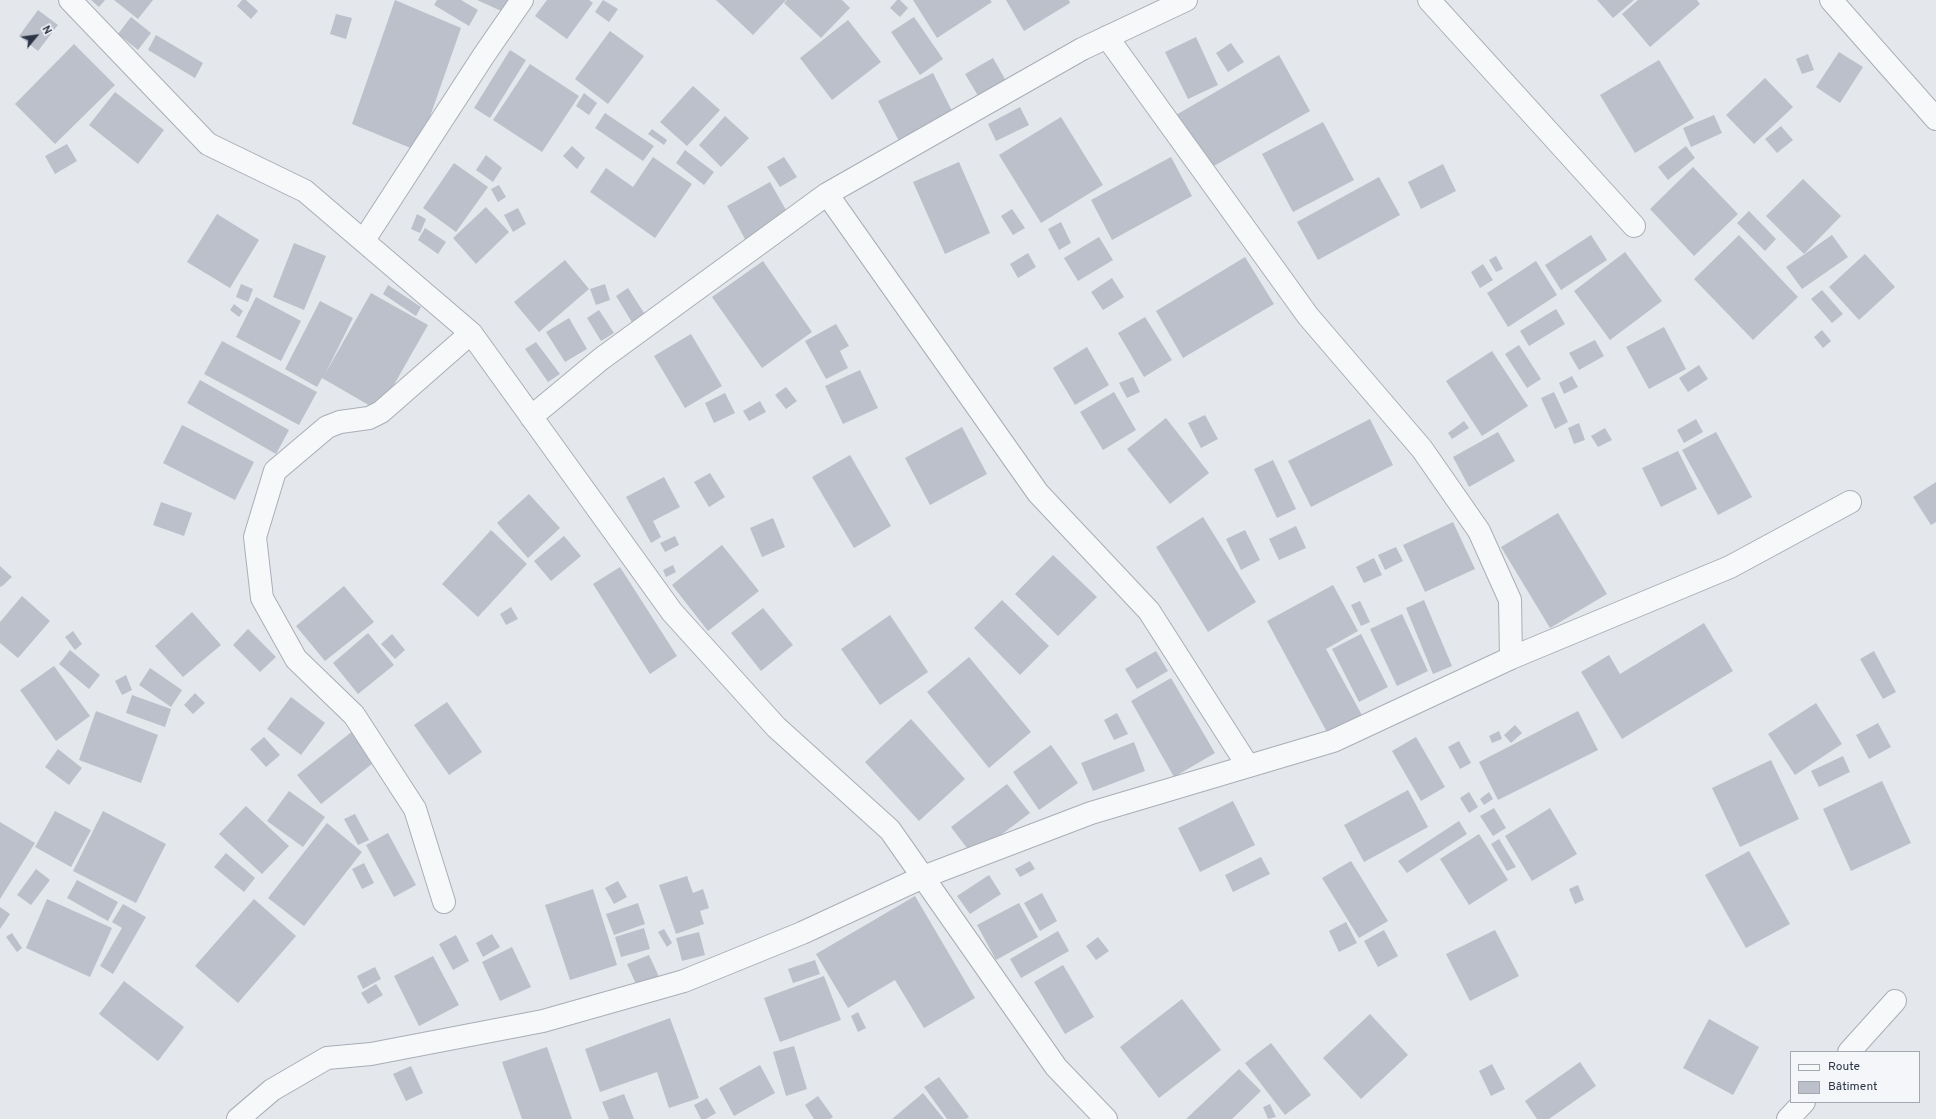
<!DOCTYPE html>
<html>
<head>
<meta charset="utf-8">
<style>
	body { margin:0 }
	#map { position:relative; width:1936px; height:1119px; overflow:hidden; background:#e4e7ec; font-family:Overpass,sans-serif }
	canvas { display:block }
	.legend { position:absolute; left:1790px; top:1051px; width:130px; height:52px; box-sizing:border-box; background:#f4f6f9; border:1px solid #a4a8b1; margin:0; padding:5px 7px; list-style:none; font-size:12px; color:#2b3445 }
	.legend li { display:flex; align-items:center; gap:8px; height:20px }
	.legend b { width:20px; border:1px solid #a4a8b1 }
	.north { position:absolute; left:16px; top:16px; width:40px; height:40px; -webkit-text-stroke:3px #f4f6f9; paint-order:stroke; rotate:61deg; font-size:11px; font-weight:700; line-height:16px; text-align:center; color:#2b3445 }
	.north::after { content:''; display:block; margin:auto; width:14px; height:18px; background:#2b3445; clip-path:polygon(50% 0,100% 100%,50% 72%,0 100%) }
</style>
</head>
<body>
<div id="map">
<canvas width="1936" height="1119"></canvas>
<ul class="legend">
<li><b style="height:5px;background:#f7f8fa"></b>Route</li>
<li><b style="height:11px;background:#bbc0ca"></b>Bâtiment</li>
</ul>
<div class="north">N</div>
</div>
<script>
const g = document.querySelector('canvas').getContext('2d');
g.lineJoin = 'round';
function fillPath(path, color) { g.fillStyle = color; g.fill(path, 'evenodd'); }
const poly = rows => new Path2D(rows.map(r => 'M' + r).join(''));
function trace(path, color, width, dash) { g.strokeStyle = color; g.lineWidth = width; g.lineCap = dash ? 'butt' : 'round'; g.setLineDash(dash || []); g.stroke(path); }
fillPath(poly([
	[91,0,105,0,99,7],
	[114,0,153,0,138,19],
	[242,0,246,0,258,11,251,19,237,6],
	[395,0,461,28,418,151,352,124],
	[437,0,461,0,478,10,469,26,434,5],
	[477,0,514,0,508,14],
	[547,0,589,0,593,3,567,39,535,16],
	[603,0,618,9,609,22,595,12],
	[716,0,786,0,753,35],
	[787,0,842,0,850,8,821,38,784,3],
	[897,0,900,0,908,8,900,17,890,8],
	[913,0,990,0,992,2,937,38],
	[1006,0,1069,0,1070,3,1024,31],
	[1597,0,1634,0,1613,18],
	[1638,0,1697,0,1700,4,1650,47,1622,14],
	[38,10,58,25,38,51,19,36],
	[336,14,352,18,346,39,330,34],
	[131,17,151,33,138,50,118,34],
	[914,17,943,59,920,75,891,32],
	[848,20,881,62,832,100,800,58],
	[610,31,644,56,608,104,575,79],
	[156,35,203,63,195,78,148,50],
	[1196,37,1218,85,1188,99,1165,52],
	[1231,43,1244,62,1228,72,1216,53],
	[74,44,115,85,55,144,15,104],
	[510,50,526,60,490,118,474,108],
	[1839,52,1863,67,1840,103,1816,87],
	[1808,54,1814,70,1802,74,1796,59],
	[1279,55,1310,111,1207,170,1176,115],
	[993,58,1010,88,983,104,965,74],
	[1659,60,1694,118,1635,153,1600,95],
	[530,64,579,96,542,152,493,120],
	[933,73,954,115,900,143,878,101],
	[1765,78,1793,107,1754,144,1726,115],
	[693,86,720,110,687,146,660,122],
	[115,92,164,130,138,164,89,125],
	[584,93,597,103,589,115,576,106],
	[1020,107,1029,125,996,141,988,124],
	[605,113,654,146,643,161,595,128],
	[1714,115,1722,133,1691,147,1683,128],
	[725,116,749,138,721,167,699,145],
	[1061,117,1103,185,1041,223,999,155],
	[1323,122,1354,180,1293,212,1262,154],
	[1781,126,1793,140,1777,153,1765,139],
	[652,129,667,140,664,145,648,134],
	[67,144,77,161,55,174,45,156],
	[572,146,585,158,577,169,563,156],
	[1686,146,1695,158,1668,180,1658,167],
	[685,150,714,172,704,185,676,163],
	[486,155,502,168,493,182,476,170],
	[653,157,692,184,655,238,590,192,606,168,633,187],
	[784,157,797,177,780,187,767,167],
	[1171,157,1192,196,1112,240,1091,200],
	[959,162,990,233,945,254,913,182],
	[454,163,488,187,456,232,423,208],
	[1443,164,1456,191,1421,209,1408,182],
	[1693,167,1738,214,1694,256,1650,209],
	[1379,177,1400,215,1318,260,1297,222],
	[1803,179,1841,216,1804,254,1766,216],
	[770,182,790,217,746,241,727,206],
	[499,185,506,197,498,202,491,189],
	[486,207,509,232,476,264,453,238],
	[518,208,526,224,513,232,504,215],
	[1012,209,1025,228,1013,235,1001,216],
	[1749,211,1776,239,1765,251,1737,223],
	[217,214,259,240,230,288,187,262],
	[417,214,426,219,420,233,411,229],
	[1061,222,1071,243,1059,250,1048,229],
	[425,228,446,242,438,254,418,240],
	[1591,235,1607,260,1561,290,1545,265],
	[1739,235,1798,297,1753,340,1694,279],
	[1832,235,1848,257,1802,289,1786,267],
	[1099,237,1113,260,1078,281,1064,258],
	[294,243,326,256,304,310,273,297],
	[1625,252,1662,301,1610,340,1574,291],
	[1028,253,1036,267,1018,278,1010,264],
	[1865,254,1895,287,1859,320,1829,287],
	[1496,256,1503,269,1496,272,1489,260],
	[1245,257,1274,304,1183,358,1156,311],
	[565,260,589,289,539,332,514,302],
	[763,261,812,332,762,368,712,297],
	[1536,261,1557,295,1508,327,1487,293],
	[1483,264,1493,280,1480,288,1471,272],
	[1112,278,1124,297,1103,310,1091,292],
	[241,284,253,289,248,302,236,297],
	[605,284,610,300,596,305,590,289],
	[388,285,421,307,416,316,383,294],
	[628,288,646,316,633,324,616,296],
	[1822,290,1843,314,1832,323,1811,299],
	[371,293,428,325,379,411,322,378,317,387,285,369,320,301,353,318,325,374],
	[256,297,301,321,281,361,236,337],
	[234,304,243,311,239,317,230,310],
	[1556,309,1565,324,1529,346,1520,331],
	[599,310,614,333,601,341,587,318],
	[1145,317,1172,360,1144,377,1118,333],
	[569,318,587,349,565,362,546,332],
	[836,324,849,346,840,351,848,368,826,379,805,341],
	[1664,327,1686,369,1649,389,1626,347],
	[1822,330,1831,341,1823,348,1814,337],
	[691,334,722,386,685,408,654,356],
	[1595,340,1604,356,1579,370,1569,353],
	[222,341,317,392,299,425,204,374],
	[536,342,560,374,548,382,525,349],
	[1519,345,1541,379,1527,388,1505,354],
	[1087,347,1109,385,1075,405,1053,368],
	[1492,351,1528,406,1482,436,1446,381],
	[1699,365,1708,379,1688,392,1679,378],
	[860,370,878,408,843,424,825,386],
	[1572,376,1578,387,1564,394,1559,383],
	[1133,377,1140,392,1127,398,1119,383],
	[200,380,289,430,276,454,187,403],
	[786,387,797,401,786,409,775,395],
	[1114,392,1136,430,1103,450,1080,412],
	[1554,392,1568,422,1555,429,1541,398],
	[725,393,735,413,714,423,705,403],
	[760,401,766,412,749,421,743,411],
	[1205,415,1218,439,1201,448,1188,423],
	[1166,418,1209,473,1170,504,1127,449],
	[1370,419,1393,465,1311,507,1288,461],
	[1696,419,1703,432,1684,443,1677,430],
	[1464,421,1469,428,1452,439,1448,433],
	[1579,423,1585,440,1574,444,1568,428],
	[182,425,254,462,235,500,163,463],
	[962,427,987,474,930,505,905,458],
	[1605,428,1612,440,1598,447,1591,436],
	[1498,432,1515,461,1469,487,1453,457],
	[1716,432,1752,497,1718,515,1682,450],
	[1678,451,1697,489,1661,507,1642,468],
	[850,455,891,526,854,548,812,477],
	[1273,460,1296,509,1277,518,1254,469],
	[710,473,725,497,709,507,694,482],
	[664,477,680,507,653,521,661,537,651,543,626,497],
	[1936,482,1936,522,1931,525,1913,497],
	[529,494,560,528,528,558,497,523],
	[161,502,192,513,184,536,153,525],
	[1558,513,1607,594,1550,628,1501,547],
	[1203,517,1256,602,1208,632,1156,547],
	[773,518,785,547,762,557,750,528],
	[1453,522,1475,569,1425,592,1403,545],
	[1296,526,1306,548,1279,560,1269,539],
	[491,530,527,564,478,617,442,584],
	[1245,530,1260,560,1241,570,1226,539],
	[564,536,581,556,551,581,534,561],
	[675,536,679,545,665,552,660,543],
	[722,545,759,591,708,631,672,585],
	[1396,547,1403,561,1385,570,1378,555],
	[1053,555,1097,597,1058,636,1015,594],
	[1374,558,1382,575,1364,583,1356,567],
	[673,565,676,572,666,577,663,570],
	[0,566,12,577,1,587,0,586],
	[620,567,677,656,650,674,593,584],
	[1333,585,1358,631,1326,649,1363,717,1329,736,1267,621],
	[344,586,374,622,325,661,296,626],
	[22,596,50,621,18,658,0,643,0,622],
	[1002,600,1049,646,1020,675,974,628],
	[1424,600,1452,666,1433,674,1406,608],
	[1360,601,1370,622,1361,626,1351,605],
	[511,607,518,619,506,625,500,614],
	[763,608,793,645,761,671,731,633],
	[192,612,221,645,183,677,155,646],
	[1402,614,1428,671,1397,686,1370,629],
	[890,615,928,672,880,705,841,649],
	[1704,623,1733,671,1622,739,1581,672,1609,655,1620,674],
	[248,629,276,657,260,672,233,645],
	[73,631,82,644,75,650,65,637],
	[368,633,394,665,358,694,333,663],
	[392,634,405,650,395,659,381,644],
	[1361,634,1388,687,1359,702,1332,649],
	[70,650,100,675,89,689,59,664],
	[1156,651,1168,671,1137,689,1125,669],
	[1874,651,1896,692,1883,699,1860,659],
	[969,657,1031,732,989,768,927,692],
	[54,666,90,716,56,741,20,690],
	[150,668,182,690,171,707,139,685],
	[126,675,132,690,122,695,115,681],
	[1171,678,1215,753,1174,777,1131,701],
	[195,693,205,703,193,714,184,705],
	[132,695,171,709,165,727,126,713],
	[291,697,325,723,301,755,267,729],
	[447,702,482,752,449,775,414,725],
	[1816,703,1842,744,1795,775,1768,734],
	[96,711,158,735,141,783,79,760],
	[1578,711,1598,750,1498,800,1479,762],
	[1117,713,1128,734,1114,740,1104,720],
	[911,719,965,779,919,821,865,762],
	[1878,723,1891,747,1869,759,1856,735],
	[1515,725,1522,733,1511,743,1504,735],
	[354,730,377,760,321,804,297,775],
	[1499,731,1502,739,1492,743,1489,736],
	[264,737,280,755,266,767,250,749],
	[1416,737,1445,787,1421,801,1392,751],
	[1459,741,1471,763,1460,769,1448,747],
	[1134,742,1145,771,1093,791,1081,763],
	[1051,745,1078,783,1039,810,1013,772],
	[58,749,82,768,69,785,45,767],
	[1843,756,1850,772,1819,787,1811,771],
	[1771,760,1799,819,1740,847,1712,788],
	[1882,781,1911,843,1851,871,1823,809],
	[1007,784,1030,813,973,856,951,827],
	[1408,790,1428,827,1364,862,1344,825],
	[289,791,325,817,303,847,267,821],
	[1469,792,1478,807,1469,813,1460,798],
	[1489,792,1493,799,1484,805,1480,799],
	[1233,801,1255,845,1200,872,1178,828],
	[246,806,289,846,262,874,219,834],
	[1494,808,1506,828,1493,836,1480,816],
	[1550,808,1577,854,1532,881,1505,836],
	[55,811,91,830,71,867,35,847],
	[103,811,166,844,136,903,73,871],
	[355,814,369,840,358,845,344,819],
	[1459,821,1467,834,1407,873,1398,861],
	[0,822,35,843,0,899],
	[327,823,362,852,304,926,268,898],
	[388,833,416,885,394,897,366,845],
	[1479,834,1508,880,1469,905,1440,859],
	[1499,839,1516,867,1507,871,1491,844],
	[1749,851,1790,924,1746,948,1705,875],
	[226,853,255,878,244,892,214,867],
	[1261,857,1270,874,1233,892,1225,875],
	[1030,861,1035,869,1020,877,1015,869],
	[1351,861,1388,921,1359,938,1322,878],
	[364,863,374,883,362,889,352,869],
	[36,869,50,880,31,905,17,895],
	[989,875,1001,894,970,914,957,896],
	[687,876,693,893,703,889,709,908,700,911,704,924,676,934,659,885],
	[77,880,118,902,108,921,67,898],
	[618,881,627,897,614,904,605,888],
	[1578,885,1584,900,1575,904,1569,889],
	[593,889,617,965,570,980,545,905],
	[1042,893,1057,921,1040,931,1024,903],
	[915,896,975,998,924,1028,895,980,848,1008,816,954],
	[47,899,112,928,90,977,26,948],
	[254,899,296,936,238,1003,195,966],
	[638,903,645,924,614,935,606,914],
	[1019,903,1038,937,996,960,977,925],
	[123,904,146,917,113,974,100,966,122,928,112,922],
	[0,907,10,914,0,929],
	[1346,922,1357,943,1339,952,1329,931],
	[644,928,650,949,621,957,615,937],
	[664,929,672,943,667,947,658,932],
	[1384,930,1398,956,1378,967,1364,941],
	[1495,930,1519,976,1470,1001,1446,954],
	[1058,931,1069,951,1021,978,1010,959],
	[699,932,705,955,682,961,676,938],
	[12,933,22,948,17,952,6,937],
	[492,934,500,947,483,957,476,943],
	[456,935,469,961,453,970,439,944],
	[1098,937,1109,951,1096,960,1086,946],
	[512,947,531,987,500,1001,482,962],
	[649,955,661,981,639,991,627,964],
	[433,956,459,1005,419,1026,394,976],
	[815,960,820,974,793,983,788,969],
	[1063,965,1094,1017,1065,1034,1034,982],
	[375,967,381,979,363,989,357,976],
	[824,976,841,1020,780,1042,764,998],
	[124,981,184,1027,158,1061,99,1014],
	[376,984,383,995,368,1004,361,993],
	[1182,999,1221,1050,1159,1098,1120,1047],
	[858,1012,866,1028,858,1032,851,1016],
	[1370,1014,1408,1055,1361,1099,1323,1058],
	[670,1018,699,1098,669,1108,657,1072,600,1092,585,1049],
	[1709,1019,1759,1047,1733,1095,1683,1068],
	[1271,1043,1311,1095,1285,1115,1245,1063],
	[794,1046,807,1089,786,1096,773,1052],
	[547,1047,572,1119,522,1119,502,1062],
	[1580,1062,1596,1086,1549,1119,1537,1119,1525,1101],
	[1492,1064,1505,1089,1491,1096,1479,1071],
	[760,1065,775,1093,734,1116,719,1088],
	[411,1066,423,1093,406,1101,393,1074],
	[1239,1069,1261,1091,1232,1119,1186,1119],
	[939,1077,969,1117,966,1119,947,1119,924,1087],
	[923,1093,944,1119,892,1119],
	[624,1094,634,1119,609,1119,602,1102],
	[818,1096,833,1117,830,1119,814,1119,805,1105],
	[707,1098,716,1113,706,1119,701,1119,694,1105],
	[1270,1104,1276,1117,1268,1119,1263,1107]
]), '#bbc0ca');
const minor = poly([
	[70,0,208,144,305,191,471,333,672,612,776,727,890,830,1056,1067,1106,1119],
	[1429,0,1634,226],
	[1831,0,1936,119],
	[1107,37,1308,316,1422,449,1479,531,1510,600,1511,658],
	[827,194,1038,493,1149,611,1248,766],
	[364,240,484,55,522,0],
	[531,417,601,359,827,194,1082,49,1186,0],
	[444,902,415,809,354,715,296,659,262,598,255,537,275,471,327,427,340,422,369,418,381,412,471,333],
	[1849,1052,1895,1001],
	[238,1119,272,1090,327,1058,371,1054,543,1021,684,981,802,933,923,877,1091,813,1333,741,1511,658,1730,567,1850,502],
	[1788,1119,1804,1102]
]);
trace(minor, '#a9aeb7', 24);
trace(minor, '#f7f8fa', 22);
</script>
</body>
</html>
